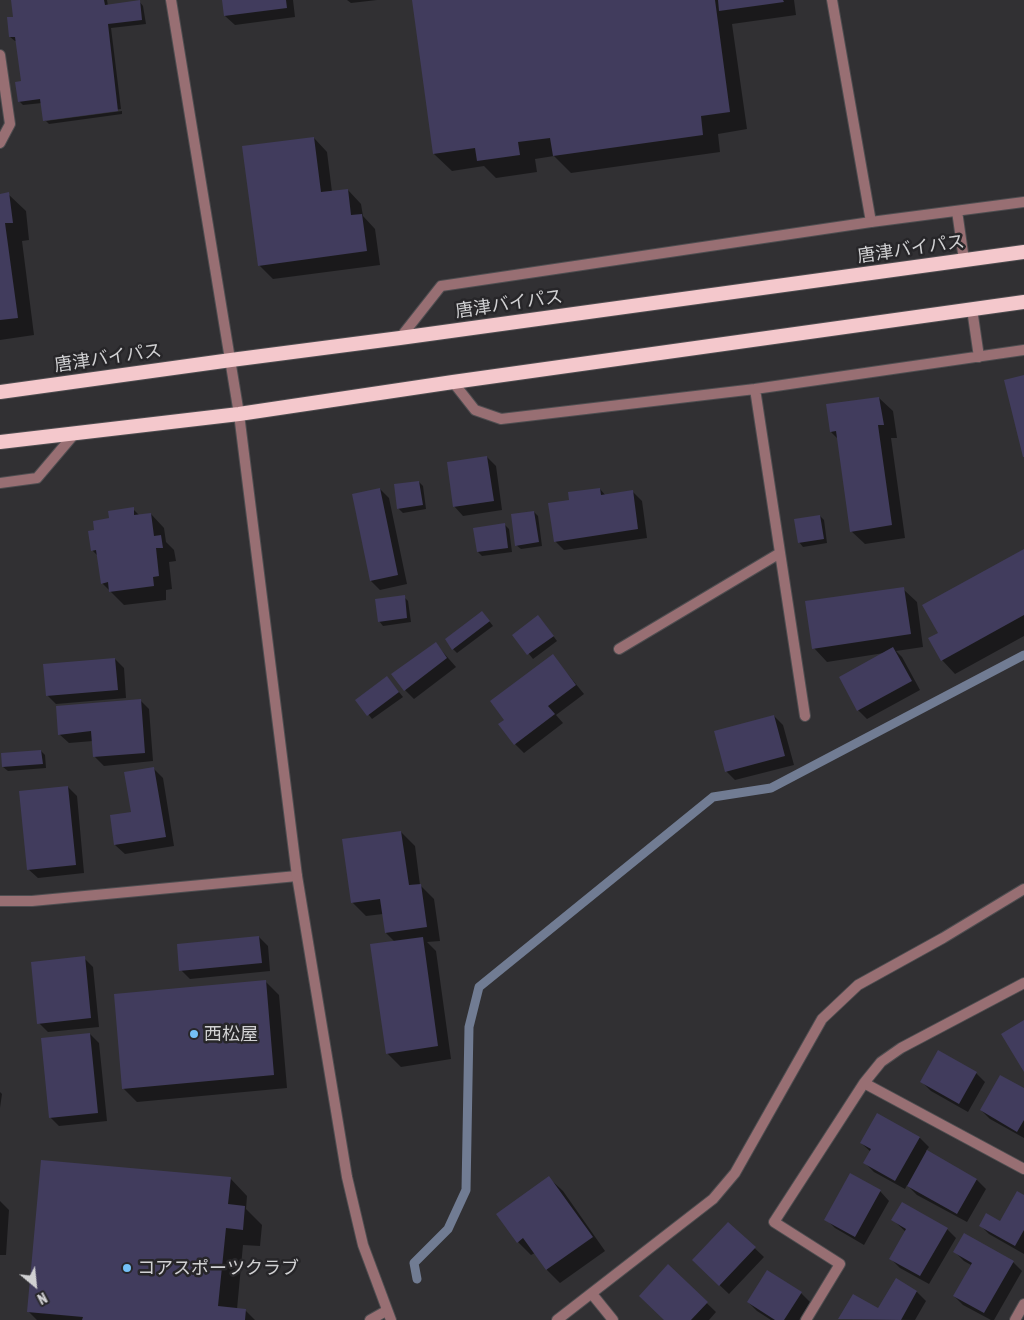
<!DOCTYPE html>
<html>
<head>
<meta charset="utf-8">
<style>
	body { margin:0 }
	#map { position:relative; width:1024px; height:1320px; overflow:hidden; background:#313033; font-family:"Asap Condensed",sans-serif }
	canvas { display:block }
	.north { position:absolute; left:10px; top:1260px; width:50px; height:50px; -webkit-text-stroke:4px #272629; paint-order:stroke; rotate:152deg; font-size:14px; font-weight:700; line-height:20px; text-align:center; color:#d1d1d3 }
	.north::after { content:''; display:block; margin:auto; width:18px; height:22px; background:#d1d1d3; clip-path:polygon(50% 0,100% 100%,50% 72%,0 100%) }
</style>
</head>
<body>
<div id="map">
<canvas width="1024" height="1320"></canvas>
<div class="north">N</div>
</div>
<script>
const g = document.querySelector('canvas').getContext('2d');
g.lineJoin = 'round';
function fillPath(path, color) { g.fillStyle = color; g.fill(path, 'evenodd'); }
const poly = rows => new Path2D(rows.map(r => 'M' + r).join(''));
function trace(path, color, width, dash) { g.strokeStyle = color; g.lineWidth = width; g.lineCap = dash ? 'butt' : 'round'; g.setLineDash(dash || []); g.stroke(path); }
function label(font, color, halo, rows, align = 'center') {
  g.font = font + ' "Asap Condensed","Noto Sans JP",sans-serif'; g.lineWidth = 5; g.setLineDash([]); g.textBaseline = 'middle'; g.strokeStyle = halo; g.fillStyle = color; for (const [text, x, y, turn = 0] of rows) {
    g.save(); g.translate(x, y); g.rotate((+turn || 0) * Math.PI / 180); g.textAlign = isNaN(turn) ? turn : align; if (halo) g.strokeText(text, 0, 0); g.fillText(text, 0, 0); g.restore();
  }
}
fillPath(poly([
	[12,0,107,0,108,6,139,1,143,6,146,24,111,28,121,109,46,119,46,121,122,111,122,114,49,124,45,120,42,103,23,105,19,101,22,82,17,41,15,41,10,37,14,18],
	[223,0,293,0,295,17,235,25,225,16],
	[347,0,377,0,351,3],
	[413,0,794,0,796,15,732,24,747,129,718,134,720,152,571,173,554,156,535,159,537,172,496,178,484,166,452,171,434,154],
	[314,138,327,152,332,192,348,190,361,204,363,216,375,229,380,265,273,279,259,265],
	[8,194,26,211,29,240,22,241,34,335,0,340,0,195],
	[879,398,893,411,897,438,891,438,905,538,865,544,851,531,838,439,831,432],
	[487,457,496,466,502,510,463,516,454,506],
	[419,482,423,486,426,509,403,513,398,508],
	[380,489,389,498,407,584,380,590,371,581,353,495],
	[600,489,606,496,633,492,642,501,647,538,564,550,555,541,570,501],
	[133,509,140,516,151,514,164,528,166,542,174,550,176,561,169,562,172,589,166,590,166,600,124,605,102,583,99,557,92,550,95,531,110,519],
	[534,512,538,516,542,546,521,549,516,545],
	[820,516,824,520,827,543,803,547,799,542],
	[504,524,509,529,512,552,482,556,478,552],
	[1024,550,1024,636,955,674,942,660,940,633],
	[903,589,917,602,923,647,896,651,902,657,920,690,867,719,858,710,884,653,827,662,814,648],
	[404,597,408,601,411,622,383,626,379,621],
	[486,617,493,626,457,653,453,649],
	[542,621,557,641,533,659,514,635],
	[435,643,456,667,414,699,405,690],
	[553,656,584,694,556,715,563,723,524,753,515,744,506,720],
	[115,659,124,668,126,698,56,704,47,695],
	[387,677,403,697,372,719,357,700],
	[140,700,149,709,153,761,104,766,95,757,93,741,69,743,59,734],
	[774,716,783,725,794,765,735,780,726,771],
	[41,751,45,755,46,768,8,771,3,767],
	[154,769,163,778,174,846,125,854,115,845],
	[68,787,77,796,84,873,38,878,28,869],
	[401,832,415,846,420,885,434,899,440,941,427,942,436,951,451,1059,401,1067,387,1053,395,942,386,933,383,914,366,916,352,902],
	[259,937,268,946,270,971,190,979,181,970],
	[84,958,93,967,99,1027,48,1032,39,1023],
	[265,981,279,995,287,1088,137,1102,123,1088],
	[90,1034,99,1043,107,1121,59,1126,50,1117],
	[976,1073,985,1082,968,1112,931,1091,922,1082],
	[1024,1090,1024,1138,990,1119,981,1110],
	[0,1092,2,1094,0,1108],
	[878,1115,920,1138,929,1147,926,1151,977,1180,986,1189,967,1222,917,1195,907,1185,905,1189,874,1172,865,1163,871,1152,861,1143],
	[230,1178,247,1196,246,1209,262,1225,260,1246,243,1245,237,1309,245,1310,255,1320,37,1320,28,1311],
	[549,1178,563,1191,605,1251,560,1283,547,1270,535,1253,531,1255,518,1242],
	[880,1191,889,1201,864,1245,835,1228,826,1219],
	[1024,1196,1024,1254,989,1234,980,1225,1000,1222],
	[0,1201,9,1210,6,1255,0,1255],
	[893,1220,947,1229,956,1238,929,1284,900,1268,891,1259,906,1232],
	[728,1223,764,1257,729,1294,693,1260],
	[964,1235,1013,1262,1022,1271,994,1320,991,1320,963,1305,954,1296,971,1265,964,1261,955,1252],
	[668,1266,716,1312,709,1320,666,1320],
	[896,1280,917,1292,926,1301,915,1320,840,1319,879,1310],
	[801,1293,810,1302,799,1320,771,1320,757,1311,748,1302]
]), '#0007');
trace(poly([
	[417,1279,414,1263,448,1229,466,1190,469,1027,479,987,713,797,771,788,1024,655]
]), '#717c93', 9);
fillPath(poly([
	[11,0,104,0,105,5,140,0,142,20,108,24,118,111,43,121,40,99,18,102,15,82,21,81,15,37,9,37,7,17,13,17],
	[222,0,286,0,287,8,224,16],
	[412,0,715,0,730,112,701,116,703,135,553,156,550,138,518,142,520,155,477,161,475,148,433,154],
	[718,0,783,0,784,2,719,11],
	[314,137,321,192,348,189,351,215,362,214,367,251,258,266,242,146],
	[9,192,13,223,5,223,18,318,0,320,0,194],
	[1024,375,1024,457,1023,457,1004,380],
	[879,397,884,425,878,425,892,525,850,532,836,431,830,432,826,404],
	[487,456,494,501,453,507,447,462],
	[419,481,423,505,397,509,394,484],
	[380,488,398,575,370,581,352,494],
	[600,488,601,495,633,490,638,529,554,542,548,503,569,500,568,492],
	[134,507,134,515,151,513,154,536,161,535,163,548,156,548,159,576,153,577,154,586,109,592,108,582,101,584,96,550,91,551,88,531,94,530,93,521,109,518,108,511],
	[534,511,539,542,515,546,511,514],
	[820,515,824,539,798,543,794,519],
	[505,523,508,548,477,552,473,528],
	[1024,549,1024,615,941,661,928,638,938,633,922,605],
	[904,587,911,634,812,649,805,601],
	[405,595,407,618,378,622,375,599],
	[482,611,490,621,452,650,445,639],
	[538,615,554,636,527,655,512,635],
	[436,642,447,658,404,691,391,674],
	[893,647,912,681,857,711,839,677],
	[553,654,576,685,548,706,555,714,514,745,498,724,504,720,490,701],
	[115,658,118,690,46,696,43,664],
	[387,676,399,692,367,716,355,700],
	[141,699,145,753,93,757,91,731,58,735,56,706],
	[774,715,785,756,725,772,714,731],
	[41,750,43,764,2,767,1,753],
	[154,767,166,837,114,845,110,815,131,812,124,772],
	[68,786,76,865,27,870,19,791],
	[401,831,409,885,421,884,427,927,385,933,380,899,351,903,342,839],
	[259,936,262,963,179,971,177,944],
	[423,937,438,1046,386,1054,370,944],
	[85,956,91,1018,37,1024,31,962],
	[266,980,274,1075,122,1089,114,994],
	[1024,1020,1024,1072,1001,1034],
	[90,1033,98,1113,49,1118,41,1038],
	[938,1050,977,1072,959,1104,920,1082],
	[1000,1075,1024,1088,1024,1120,1017,1132,980,1110],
	[877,1113,920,1137,895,1181,863,1163,871,1149,860,1143],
	[927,1150,977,1179,957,1214,907,1186],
	[41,1160,231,1177,228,1204,245,1206,243,1230,226,1228,218,1306,246,1309,245,1320,82,1320,83,1317,27,1312],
	[850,1173,881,1190,855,1237,824,1220],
	[549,1176,593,1237,546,1270,523,1238,517,1243,496,1214],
	[1017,1191,1024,1195,1024,1230,1015,1246,979,1226,986,1213,1000,1221],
	[902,1202,948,1228,920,1276,889,1259,906,1229,891,1220],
	[728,1222,756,1247,719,1286,692,1260],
	[964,1233,1014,1261,984,1313,953,1296,972,1263,953,1252],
	[668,1264,708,1302,691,1320,664,1320,639,1296],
	[767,1270,802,1292,784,1320,775,1320,747,1302],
	[896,1278,917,1291,901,1320,838,1319,853,1294,878,1308]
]), '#413c5d');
const service = poly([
	[832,0,871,222]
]);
const minor = poly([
	[0,55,10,124,0,143],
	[957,211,964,260],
	[972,309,979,357],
	[400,338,441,286,871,222,1024,202],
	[453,382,475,410,501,419,755,389,1024,350],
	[755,389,805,716],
	[0,483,37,478,76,432],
	[619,649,780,553],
	[0,901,32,901,297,876],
	[864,1083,1024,1169],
	[592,1294,613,1320],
	[370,1320,386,1311],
	[557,1320,713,1199,735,1173,822,1019,858,985,943,938,1024,889],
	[806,1320,840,1264,774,1222,864,1083,881,1062,901,1048,1024,983],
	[1015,1320,1024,1304]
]);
const tertiary = poly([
	[171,0,239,414,297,876,347,1177,363,1245,391,1320]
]);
const trunk = poly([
	[0,392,231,360,400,338,1024,252],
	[0,442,239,414,453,382,1024,302]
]);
trace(service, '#4e4d50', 12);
trace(minor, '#4e4d50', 12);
trace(tertiary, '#4e4d50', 12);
trace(trunk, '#4e4d50', 16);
trace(service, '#986f73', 10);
trace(minor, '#986f73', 10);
trace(tertiary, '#986f73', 10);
trace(trunk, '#f4c8cc', 14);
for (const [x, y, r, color] of [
	[194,1034,5,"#74c0f6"],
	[127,1268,5,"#74c0f6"]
]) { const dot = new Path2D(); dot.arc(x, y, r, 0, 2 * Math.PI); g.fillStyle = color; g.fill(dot); trace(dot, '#272629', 2); }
label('18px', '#d1d1d3', '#272629', [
	["唐津バイパス",911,249,-8],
	["唐津バイパス",509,304,-8],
	["唐津バイパス",108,358,-8]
]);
label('18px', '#d1d1d3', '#272629', [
	["西松屋",204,1034],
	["コアスポーツクラブ",137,1268]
], 'left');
</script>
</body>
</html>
